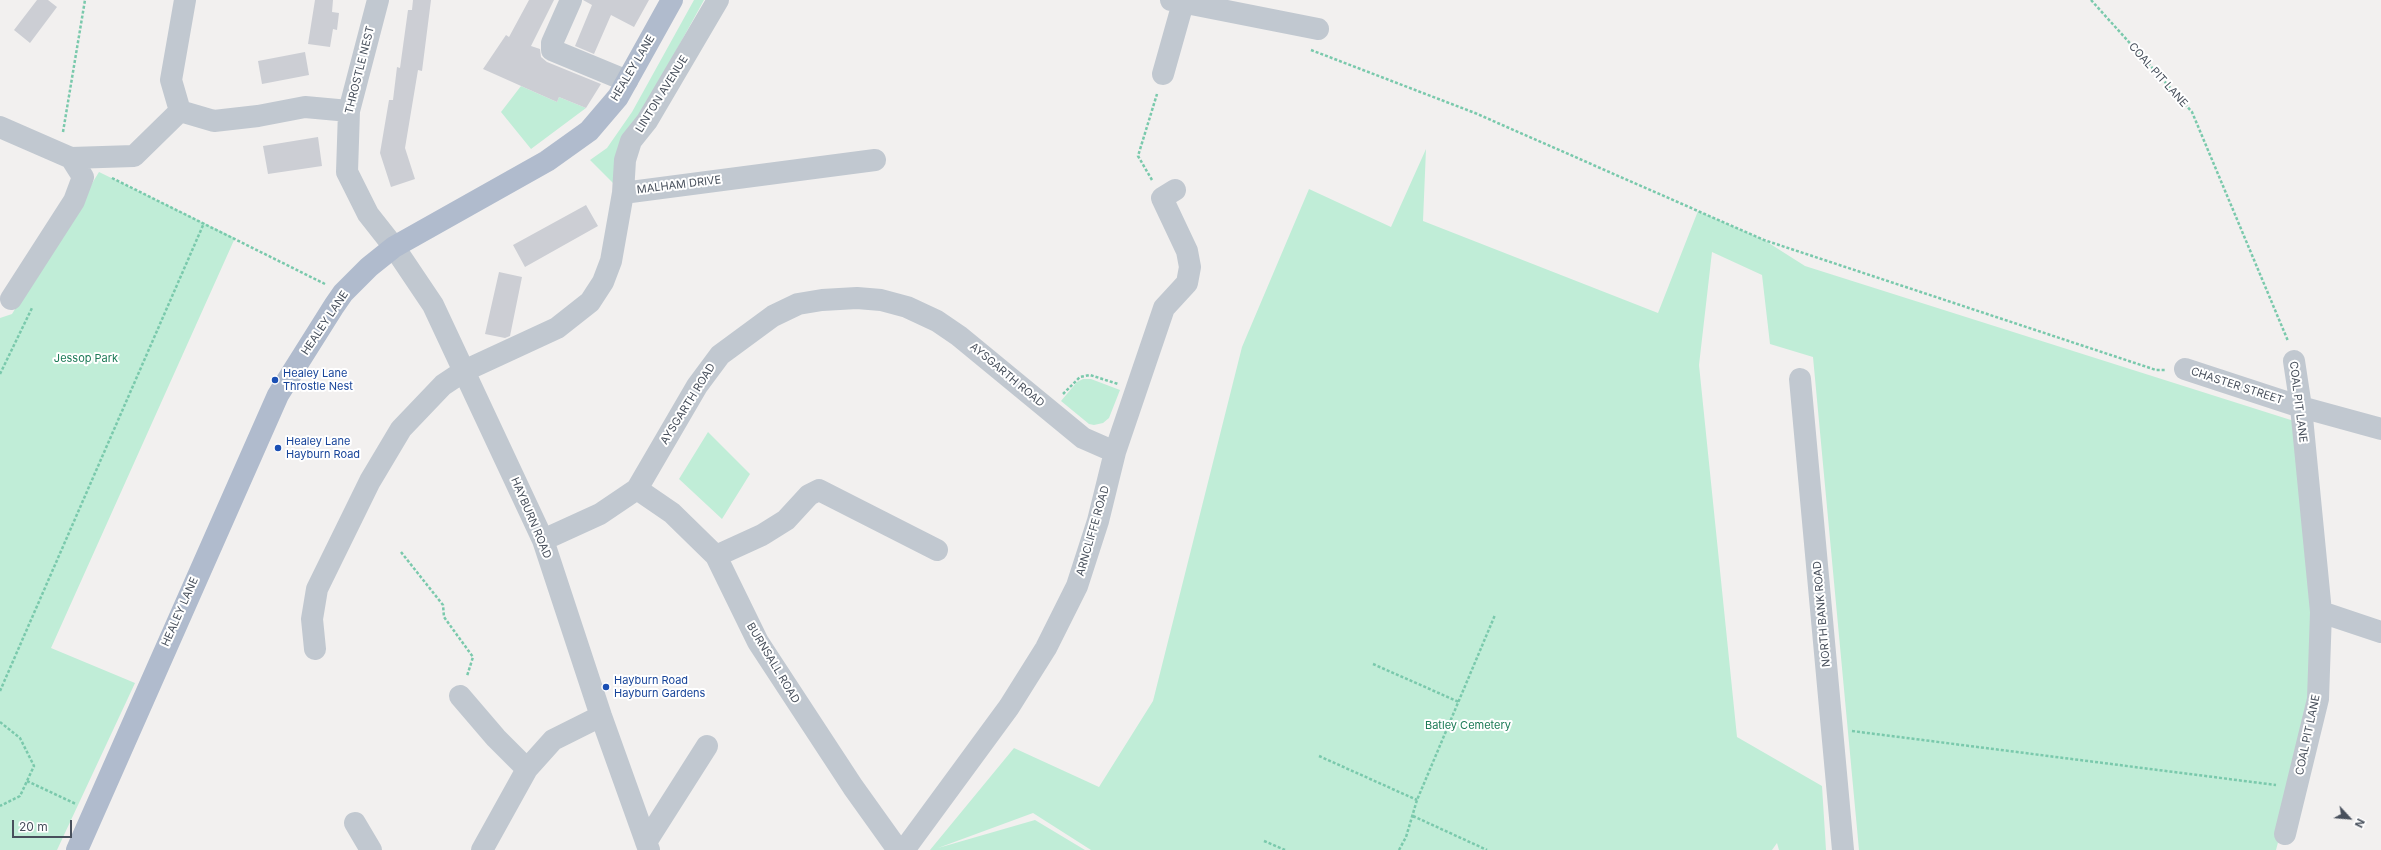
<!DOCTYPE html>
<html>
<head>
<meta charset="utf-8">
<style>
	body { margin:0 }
	#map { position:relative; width:2381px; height:850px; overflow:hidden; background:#f2f0ef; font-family:Inter,sans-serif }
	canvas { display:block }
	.north { position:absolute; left:2329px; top:798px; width:40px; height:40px; -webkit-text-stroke:3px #fff; paint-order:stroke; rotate:116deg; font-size:11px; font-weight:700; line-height:16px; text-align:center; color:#48505c }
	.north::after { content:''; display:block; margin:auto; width:14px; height:18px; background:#48505c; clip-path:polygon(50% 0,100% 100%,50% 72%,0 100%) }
	.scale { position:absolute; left:12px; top:820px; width:60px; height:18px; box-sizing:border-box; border:2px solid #48505c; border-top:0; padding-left:5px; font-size:12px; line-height:14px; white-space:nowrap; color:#48505c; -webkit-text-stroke:3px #fff; paint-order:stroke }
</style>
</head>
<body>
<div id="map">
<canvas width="2381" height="850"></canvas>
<div class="north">N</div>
<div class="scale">20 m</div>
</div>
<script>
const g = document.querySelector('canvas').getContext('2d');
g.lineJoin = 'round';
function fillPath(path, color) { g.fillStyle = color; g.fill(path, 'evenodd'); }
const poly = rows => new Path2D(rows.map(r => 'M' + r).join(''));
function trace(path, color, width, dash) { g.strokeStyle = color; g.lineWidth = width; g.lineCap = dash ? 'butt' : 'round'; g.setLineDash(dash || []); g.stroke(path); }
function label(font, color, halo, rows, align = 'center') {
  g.font = font + ' Inter,sans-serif'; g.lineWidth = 4; g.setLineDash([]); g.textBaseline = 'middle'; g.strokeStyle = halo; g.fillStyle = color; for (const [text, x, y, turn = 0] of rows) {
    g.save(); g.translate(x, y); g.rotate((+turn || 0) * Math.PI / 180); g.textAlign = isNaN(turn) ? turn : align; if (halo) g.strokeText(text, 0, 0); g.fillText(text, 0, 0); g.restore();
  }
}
fillPath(poly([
	[694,0,704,0,671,60,616,186,590,160,607,148,632,112],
	[521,86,557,102,559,97,586,108,531,149,501,112],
	[1426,149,1423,221,1658,313,1698,211,1764,240,1805,266,2294,421,2318,688,2276,850,1859,850,1813,357,1770,344,1762,275,1712,252,1699,365,1737,737,1822,786,1826,850,1779,850,1777,843,1772,850,1091,850,1033,813,938,848,1035,820,1085,850,930,850,1014,748,1099,787,1153,701,1242,347,1309,189,1391,227],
	[99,172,235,238,51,648,135,683,57,850,0,850,0,318,12,314],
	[1083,379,1091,379,1120,390,1109,418,1103,423,1094,425,1089,424,1061,401,1077,382],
	[708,432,750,474,722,519,679,479]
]), '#c0edd7');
fillPath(poly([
	[37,0,48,0,57,7,30,43,14,30],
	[315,0,333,0,332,12,339,13,337,30,333,29,330,47,308,44],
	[413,0,431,0,422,71,418,70,405,148,415,179,391,187,380,153,389,100,393,100,397,67,400,68,408,10,412,10],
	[529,0,554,0,531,46,540,49,541,57,547,62,601,84,586,108,559,97,557,102,483,69,506,35,509,37],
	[583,0,649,0,634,27,611,15,594,54,575,46,592,5],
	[305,52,309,75,262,84,258,61],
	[318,137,322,166,268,174,263,146],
	[586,205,598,226,525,267,513,245],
	[499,272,522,277,510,336,505,338,485,334]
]), '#ccced4');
trace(poly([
	[2091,0,2192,112,2288,341],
	[1311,50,1475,113,1764,240,2156,370,2165,370],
	[63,132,85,0],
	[112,178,325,284],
	[1152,180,1138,156,1157,94],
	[0,374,32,308],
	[1063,394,1080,377,1090,375,1118,384],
	[401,552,443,605,444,617,473,657,467,676],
	[1373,664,1459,702],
	[0,691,204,223],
	[0,722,20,738,34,766,20,796,0,806],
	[1852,731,2276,785],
	[1319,756,1417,800],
	[27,781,76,804],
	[1413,816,1487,850],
	[1264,841,1285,850],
	[1399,850,1406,837,1417,800,1495,615]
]), '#7ac9ac', 2.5, [3, 2]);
trace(poly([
	[185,0,171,80,180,111,214,121,258,116,305,107,349,111],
	[378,0,349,111,347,172,368,214,394,247,433,305,543,540,601,716,649,850],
	[571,0,552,43,552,50,627,81],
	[1171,0,1318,29],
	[1163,74,1183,3],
	[0,127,71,158,134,156,180,111],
	[623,193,625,160,631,141,647,121,718,0],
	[11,299,74,201,83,177,71,158],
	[2185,369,2301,407,2381,429],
	[1800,379,1843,850],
	[637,489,672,513,716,556,758,642,853,787,898,850],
	[543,540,600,514,637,489,697,386,720,355,773,316,798,304,822,300,857,298,881,300,907,307,937,321,959,336,1083,438,1115,452],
	[716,556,762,535,786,520,809,495,819,490,937,550],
	[2321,612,2381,632],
	[315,649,312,619,317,589,370,481,401,429,443,385,464,371,557,328,590,302,603,282,611,261,623,193,875,160],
	[460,696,496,738,527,769],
	[355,823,371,850],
	[2285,834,2318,699,2321,612,2301,407,2294,361],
	[646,842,707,746],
	[482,850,527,769,553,740,601,716],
	[904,850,1009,707,1046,648,1077,586,1098,521,1115,452,1164,308,1187,283,1190,267,1187,251,1162,198,1175,190]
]), '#c1c8d0', 22);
trace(poly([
	[77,850,278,395,334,306,343,293,369,267,394,247,547,161,589,131,618,97,672,0]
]), '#b0bbcd', 22);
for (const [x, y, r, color] of [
	[275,380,4,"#1a4fb4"],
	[278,448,4,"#1a4fb4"],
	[606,687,4,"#1a4fb4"]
]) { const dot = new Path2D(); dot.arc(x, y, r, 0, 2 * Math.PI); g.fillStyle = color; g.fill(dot); trace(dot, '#fff', 1.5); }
label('11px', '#48505c', '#fff', [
	["HEALEY LANE",633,68,-59],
	["THROSTLE NEST",360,70,-76],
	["COAL PIT LANE",2158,75,48],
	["LINTON AVENUE",662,94,-58],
	["MALHAM DRIVE",679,185,-7],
	["HEALEY LANE",325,323,-56],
	["AYSGARTH ROAD",1007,375,40],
	["CHASTER STREET",2237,386,18],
	["COAL PIT LANE",2298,402,83],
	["AYSGARTH ROAD",688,404,-58],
	["HAYBURN ROAD",531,518,67],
	["ARNCLIFFE ROAD",1093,531,-74],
	["HEALEY LANE",180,612,-66],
	["NORTH BANK ROAD",1822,614,-95],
	["BURNSALL ROAD",773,663,59],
	["COAL PIT LANE",2308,735,-78]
]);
label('11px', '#1c7a56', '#fff', [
	["Jessop Park",86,359],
	["Batley Cemetery",1468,726]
]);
label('11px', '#164399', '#fff', [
	["Healey Lane",283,374],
	["Throstle Nest",283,387],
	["Healey Lane",286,442],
	["Hayburn Road",286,455],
	["Hayburn Road",614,681],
	["Hayburn Gardens",614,694]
], 'left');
</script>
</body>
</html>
